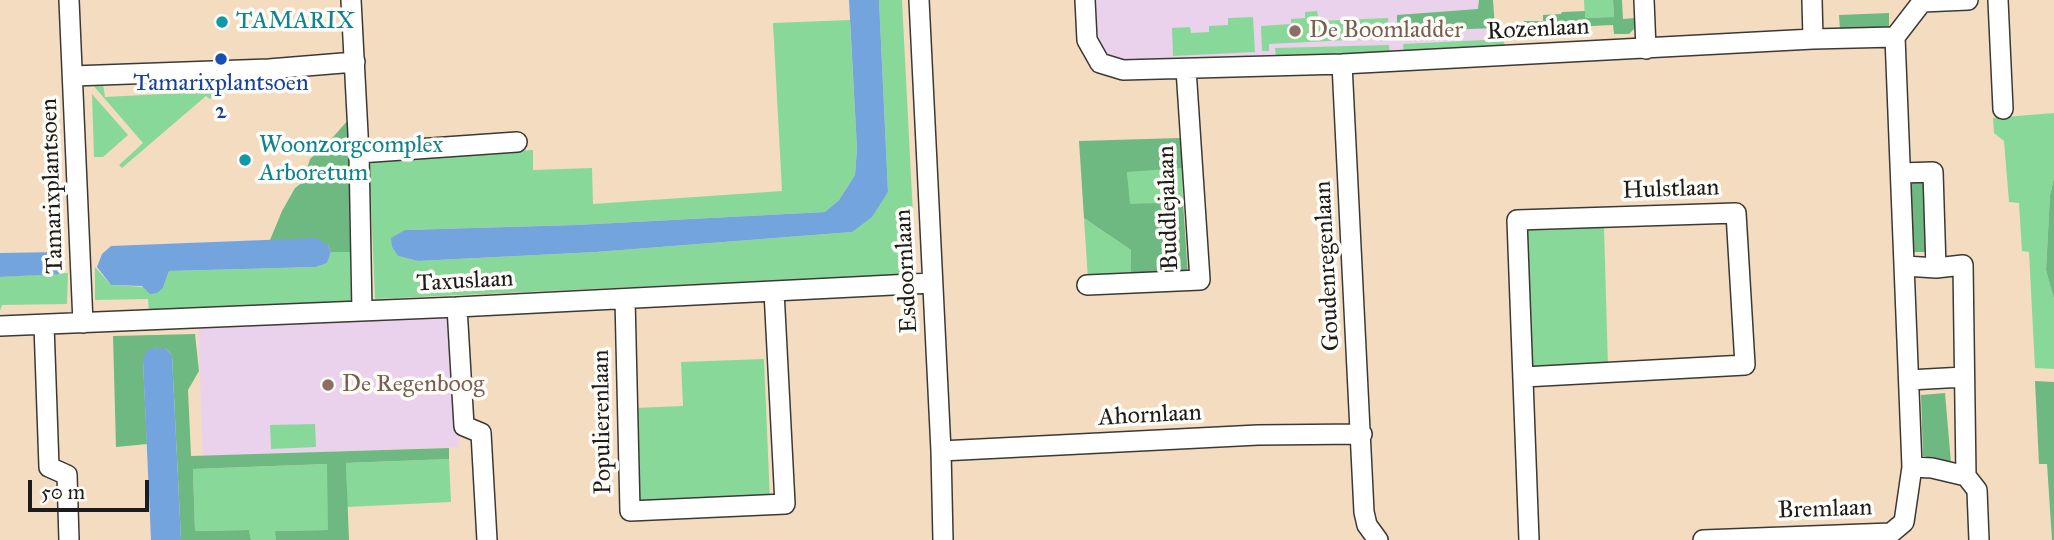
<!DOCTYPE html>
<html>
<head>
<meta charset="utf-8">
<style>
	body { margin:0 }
	#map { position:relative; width:2054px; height:540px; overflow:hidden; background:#f4dcc1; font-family:"IM FELL Great Primer",serif }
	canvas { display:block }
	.scale { position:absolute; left:28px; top:480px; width:121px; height:32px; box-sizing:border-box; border:4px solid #1c1c1c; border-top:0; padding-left:9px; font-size:21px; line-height:24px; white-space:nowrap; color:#1c1c1c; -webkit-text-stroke:5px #fdfcf7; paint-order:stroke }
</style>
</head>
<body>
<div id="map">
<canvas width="2054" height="540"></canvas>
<div class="scale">50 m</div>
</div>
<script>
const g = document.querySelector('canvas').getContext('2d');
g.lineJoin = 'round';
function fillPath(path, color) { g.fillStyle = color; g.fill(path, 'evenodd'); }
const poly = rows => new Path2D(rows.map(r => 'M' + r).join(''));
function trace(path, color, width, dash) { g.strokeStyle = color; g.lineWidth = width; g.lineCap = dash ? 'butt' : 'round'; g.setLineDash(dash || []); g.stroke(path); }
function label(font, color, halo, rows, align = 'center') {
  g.font = font + ' "IM FELL Great Primer",serif'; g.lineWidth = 7; g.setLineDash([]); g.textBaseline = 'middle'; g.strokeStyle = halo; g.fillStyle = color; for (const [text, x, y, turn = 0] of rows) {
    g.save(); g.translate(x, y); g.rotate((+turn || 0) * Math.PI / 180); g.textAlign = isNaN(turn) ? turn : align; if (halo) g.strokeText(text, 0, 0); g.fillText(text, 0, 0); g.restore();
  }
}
fillPath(poly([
	[1093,0,1493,0,1497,49,1131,64,1107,56,1094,33],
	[454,314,459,447,203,456,198,323]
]), '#ead1ec');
fillPath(poly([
	[879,0,902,0,916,274,375,299,369,157,533,150,533,170,592,168,593,204,782,191,773,23,850,20,857,149,855,175,839,200,825,212,576,225,405,230,392,247,398,256,418,261,596,252,852,232,888,192],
	[1584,0,1613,0,1614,17,1585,18],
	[1317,11,1319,21,1388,18,1389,38,1269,44,1269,51,1262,51,1261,26,1291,24,1291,19,1305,18,1305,12],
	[1253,17,1255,52,1173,56,1172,28,1190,27,1191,33,1209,32,1209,26,1228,25,1228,18],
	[1504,39,1505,50,1404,56,1403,44],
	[1389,45,1390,56,1276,57,1275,48],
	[92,84,103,84,105,97,219,91,210,99,206,96,122,168,119,165,143,143],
	[92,94,128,135,103,157,94,157],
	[2054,113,2054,178,2050,195,2046,270,2054,299,2054,369,2035,368,2029,252,2022,251,2019,203,2009,202,2004,141,1994,133,1993,118],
	[1182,168,1183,202,1129,205,1127,171],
	[1084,218,1131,250,1131,279,1088,280],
	[1604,227,1608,367,1531,368,1527,229],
	[331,252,350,252,351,303,149,313,148,299,95,300,95,267,111,285,163,288,169,271,316,267,327,263],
	[68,273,67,304,2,305,0,311,0,277],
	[764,359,770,501,639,505,634,408,683,406,681,362],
	[315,424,316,447,271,449,270,425],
	[449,459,451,502,347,507,346,463],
	[328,464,328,530,276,531,276,540,251,540,249,530,195,531,193,469]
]), '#88d999');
fillPath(poly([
	[1479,0,1493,0,1495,28,1397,32,1397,15,1478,9],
	[1613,0,1622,0,1623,19,1635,18,1634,29,1629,34,1614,34,1613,25,1524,29,1524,21,1543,21,1543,15,1561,14,1562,12,1585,11,1585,18,1614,17],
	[1889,13,1889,28,1840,30,1839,15],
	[349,119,350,252,331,252,328,245,270,240,282,211,295,188,303,182,310,159,326,145],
	[1180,138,1182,168,1127,172,1130,204,1183,202,1188,276,1131,279,1131,250,1084,218,1079,141],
	[2054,178,2054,299,2046,270,2050,195],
	[1924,181,1928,252,1912,252,1907,183],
	[195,334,199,371,188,390,191,456,449,448,449,459,346,463,349,540,276,540,275,531,328,530,327,464,193,469,195,531,249,530,251,540,181,540,172,355,165,348,155,348,143,361,147,444,116,447,113,336],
	[2035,381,2054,382,2054,540,2052,540,2047,464,2039,464],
	[1945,393,1951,463,1923,456,1921,395]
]), '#6eb981');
fillPath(poly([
	[849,0,879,0,888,192,872,217,852,232,596,252,418,261,398,256,392,247,391,238,405,230,576,225,825,212,839,200,855,175,857,149],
	[316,238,328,245,331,252,327,263,316,267,169,271,163,288,157,293,150,294,142,286,111,285,97,267,102,254,111,246],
	[59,252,59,274,0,277,0,253],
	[156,348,165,348,172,355,181,540,151,540,143,361,147,350]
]), '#74a4de');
const minor = poly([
	[69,0,83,323],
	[351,0,359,153,362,311],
	[919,0,941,451,943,540],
	[1085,0,1087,40,1100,63,1123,70,1342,64,1813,39,1895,37],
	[1644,0,1646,49],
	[1812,0,1813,39],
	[1998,0,2003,109],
	[1895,37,1912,467,1932,468,1966,476,1977,490,1979,540],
	[1895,37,1922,2,1968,0],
	[1342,64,1364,512,1367,525,1378,540],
	[73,76,269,69,355,62],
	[359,153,517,142],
	[1901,173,1933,172,1936,268],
	[1905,266,1936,268,1963,265,1966,476],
	[1087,285,1200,280,1186,69],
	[625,299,630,511,785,504,774,291],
	[457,307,464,426,481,433,487,540],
	[44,325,49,467,67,475,69,540],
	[0,326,457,307,932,283],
	[1524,377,1745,365,1736,213,1517,220,1529,540],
	[1909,380,1964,377],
	[941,451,1258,435,1362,434],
	[1703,540,1891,533,1904,522,1912,467]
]);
trace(minor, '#3c3935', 22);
trace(minor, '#fff', 19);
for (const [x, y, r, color] of [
	[222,22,7,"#0f9aa8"],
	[1295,31,7,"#8d6e63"],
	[221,59,7,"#1a4fb4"],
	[245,160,7,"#0f9aa8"],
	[328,385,7,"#8d6e63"]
]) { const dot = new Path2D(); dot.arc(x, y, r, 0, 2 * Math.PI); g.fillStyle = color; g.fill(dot); trace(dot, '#fdfcf7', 2.5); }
label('24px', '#0d838f', '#fdfcf7', [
	["TAMARIX",236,22],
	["Woonzorgcomplex",259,146],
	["Arboretum",259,174]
], 'left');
label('24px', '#1c1c1c', '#fdfcf7', [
	["Rozenlaan",1538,30,-3],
	["Tamarixplantsoen",53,186,-92],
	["Hulstlaan",1671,190,-2],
	["Buddlejalaan",1169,208,-92],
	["Goudenregenlaan",1328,266,-93],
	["Esdoornlaan",907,271,-93],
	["Taxuslaan",465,282,-3],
	["Ahornlaan",1150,416,-3],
	["Populierenlaan",603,422,-91],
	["Bremlaan",1825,510,-2]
]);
label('24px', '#785e54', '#fdfcf7', [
	["De Boomladder",1309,31],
	["De Regenboog",342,385]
], 'left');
label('24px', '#164399', '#fdfcf7', [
	["Tamarixplantsoen",221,84],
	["2",221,112]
]);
</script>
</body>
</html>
